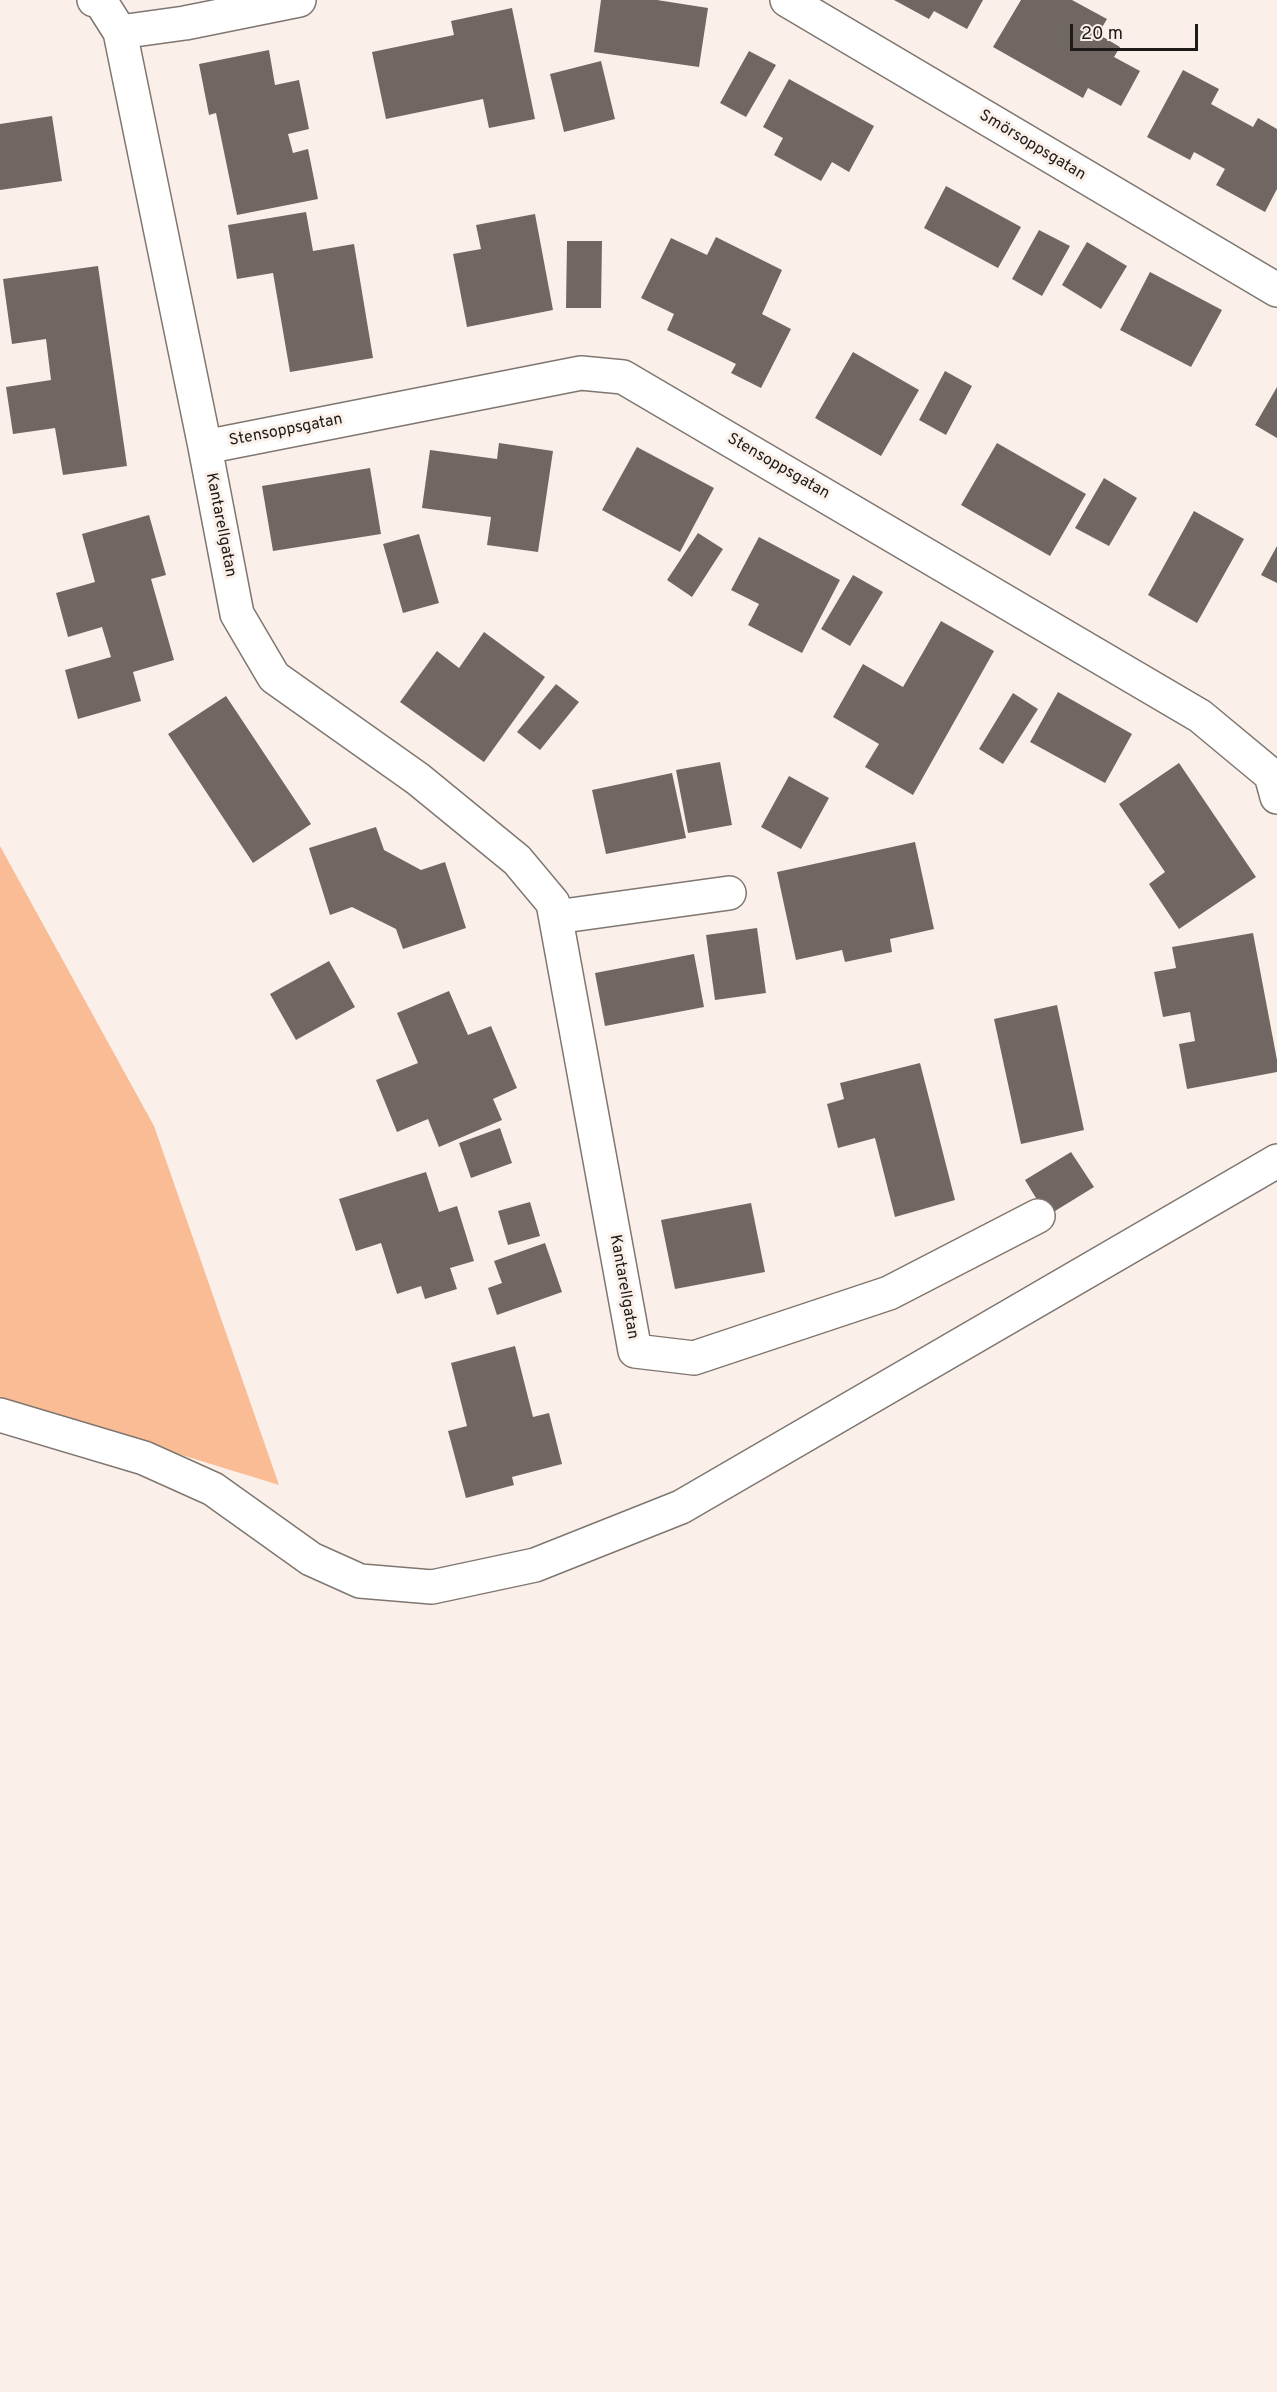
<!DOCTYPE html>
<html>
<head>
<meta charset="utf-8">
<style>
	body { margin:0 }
	#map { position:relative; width:1277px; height:2392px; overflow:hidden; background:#fbf0e9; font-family:Overpass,sans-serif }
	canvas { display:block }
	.scale { position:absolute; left:1070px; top:24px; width:128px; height:27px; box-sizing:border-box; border:3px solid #1e1a18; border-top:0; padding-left:8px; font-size:18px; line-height:21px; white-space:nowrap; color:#1e1a18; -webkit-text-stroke:4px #fbf0e9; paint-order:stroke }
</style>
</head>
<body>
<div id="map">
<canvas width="1277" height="2392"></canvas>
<div class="scale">20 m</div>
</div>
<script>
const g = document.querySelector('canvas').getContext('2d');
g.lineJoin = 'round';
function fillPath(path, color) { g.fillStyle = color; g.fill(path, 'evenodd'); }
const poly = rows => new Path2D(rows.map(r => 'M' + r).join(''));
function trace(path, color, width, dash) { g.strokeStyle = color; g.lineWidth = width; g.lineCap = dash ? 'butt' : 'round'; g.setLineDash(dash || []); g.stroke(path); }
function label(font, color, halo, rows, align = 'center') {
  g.font = font + ' Overpass,sans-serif'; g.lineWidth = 6; g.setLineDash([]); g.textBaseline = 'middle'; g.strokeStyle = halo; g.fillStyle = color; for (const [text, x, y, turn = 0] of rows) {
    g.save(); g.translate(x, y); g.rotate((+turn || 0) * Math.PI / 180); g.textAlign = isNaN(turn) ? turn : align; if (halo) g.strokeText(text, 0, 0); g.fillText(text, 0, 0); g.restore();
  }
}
fillPath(poly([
	[0,846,154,1126,279,1485,0,1399]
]), '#f9bc95');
fillPath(poly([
	[601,0,657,0,708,8,699,67,594,52],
	[894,0,983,0,967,29,934,11,929,19],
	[1021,0,1072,0,1107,19,1098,34,1120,47,1114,57,1140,71,1121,106,1088,88,1083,98,993,47],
	[512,8,535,119,489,128,483,99,386,119,372,52,454,35,451,21],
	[269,50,275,85,299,80,309,129,288,134,293,153,308,149,318,199,237,215,216,113,209,115,199,64],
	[749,51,776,65,746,117,720,103],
	[601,61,615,119,564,132,550,74],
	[1183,70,1219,89,1211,104,1253,127,1258,118,1277,129,1277,189,1265,212,1216,185,1225,169,1194,152,1190,160,1147,137],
	[789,79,874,126,849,172,832,162,821,181,774,155,783,138,763,127],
	[52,116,62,181,0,190,0,124],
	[946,186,1021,227,998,268,924,228],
	[306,212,313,251,354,244,373,358,290,372,273,273,237,279,228,225],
	[535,214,553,310,467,327,453,254,481,249,476,225],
	[1039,230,1070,246,1042,296,1012,279],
	[716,237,782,270,762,314,791,329,761,388,731,373,736,364,667,330,674,314,641,298,671,238,707,255],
	[567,241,602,241,601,308,566,308],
	[1087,242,1127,266,1101,309,1062,285],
	[98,266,127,466,63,475,55,428,13,434,6,387,51,380,46,339,12,344,3,279],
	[1150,272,1222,310,1191,367,1120,330],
	[853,352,919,390,881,456,815,418],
	[945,371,972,386,946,435,919,420],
	[1277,387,1277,438,1255,425],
	[499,443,553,451,538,552,487,545,491,517,422,508,430,450,497,459],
	[997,443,1086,494,1050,556,961,505],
	[637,447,714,488,680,552,602,510],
	[370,468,381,534,273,551,262,486],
	[1104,478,1137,498,1109,546,1075,528],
	[1194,511,1244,539,1197,623,1148,595],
	[149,515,166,575,151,579,174,660,133,672,141,701,78,719,65,670,111,657,102,627,68,637,56,593,95,582,82,534],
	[698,533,723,549,692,597,667,580],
	[419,534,439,603,403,613,383,544],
	[759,537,840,580,802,653,748,625,759,604,731,590],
	[1277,546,1277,583,1261,575],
	[853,575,883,592,850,646,821,629],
	[941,621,994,651,913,795,865,767,879,744,833,717,863,664,903,687],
	[484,632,545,677,484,762,400,702,437,651,459,668],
	[556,684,579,702,540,750,517,732],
	[1058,692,1132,734,1105,783,1030,742],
	[1013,693,1038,709,1003,764,979,749],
	[226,696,311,824,253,863,168,734],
	[720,762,732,825,688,833,676,770],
	[1179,763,1256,877,1179,929,1149,884,1165,872,1119,804],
	[672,773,686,838,606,854,592,790],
	[789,776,829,798,801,849,761,827],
	[376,827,384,850,421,870,445,862,466,928,403,949,396,929,352,907,330,915,309,848],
	[915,842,934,929,890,939,892,952,845,962,842,950,796,960,777,872],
	[757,928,766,993,715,1000,706,935],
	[1253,933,1277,1060,1277,1072,1187,1089,1179,1044,1195,1041,1190,1012,1163,1017,1154,972,1176,968,1172,947],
	[694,954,704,1007,605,1026,595,973],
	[329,961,355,1007,296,1040,270,994],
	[449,991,468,1035,491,1026,517,1088,493,1099,502,1120,439,1147,428,1119,397,1132,376,1080,418,1063,397,1013],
	[1057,1005,1084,1130,1021,1144,994,1019],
	[920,1063,955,1200,895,1217,875,1138,838,1148,827,1104,844,1099,840,1083],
	[500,1128,512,1163,471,1178,459,1143],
	[1071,1152,1094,1187,1047,1216,1025,1180],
	[426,1172,439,1212,457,1206,474,1261,450,1268,457,1289,425,1299,421,1286,397,1294,381,1243,356,1251,339,1199],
	[530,1202,540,1236,508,1245,498,1211],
	[751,1203,765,1272,675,1289,661,1220],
	[545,1243,562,1292,497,1315,488,1288,502,1283,494,1261],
	[515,1346,533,1417,549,1413,562,1464,512,1477,514,1485,466,1498,448,1431,467,1426,451,1363]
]), '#716762');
const minor = poly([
	[94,0,101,2,120,32,205,447,237,614,274,677,418,779,517,860,553,903,635,1351,694,1358,889,1293,1038,1216],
	[787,0,1277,290],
	[120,32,185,23,299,0],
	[205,447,581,373,623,377,1200,716,1271,775,1277,797],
	[556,917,729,893],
	[0,1415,144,1458,213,1489,311,1559,360,1581,432,1587,535,1565,681,1507,1277,1161]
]);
trace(minor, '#7f7670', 36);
trace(minor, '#fff', 33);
label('16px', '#1e1a18', '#fbf0e9', [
	["Smörsoppsgatan",1032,146,31],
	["Stensoppsgatan",286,431,-11],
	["Stensoppsgatan",778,467,30],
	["Kantarellgatan",220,525,79],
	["Kantarellgatan",623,1287,80]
]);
</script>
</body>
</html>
